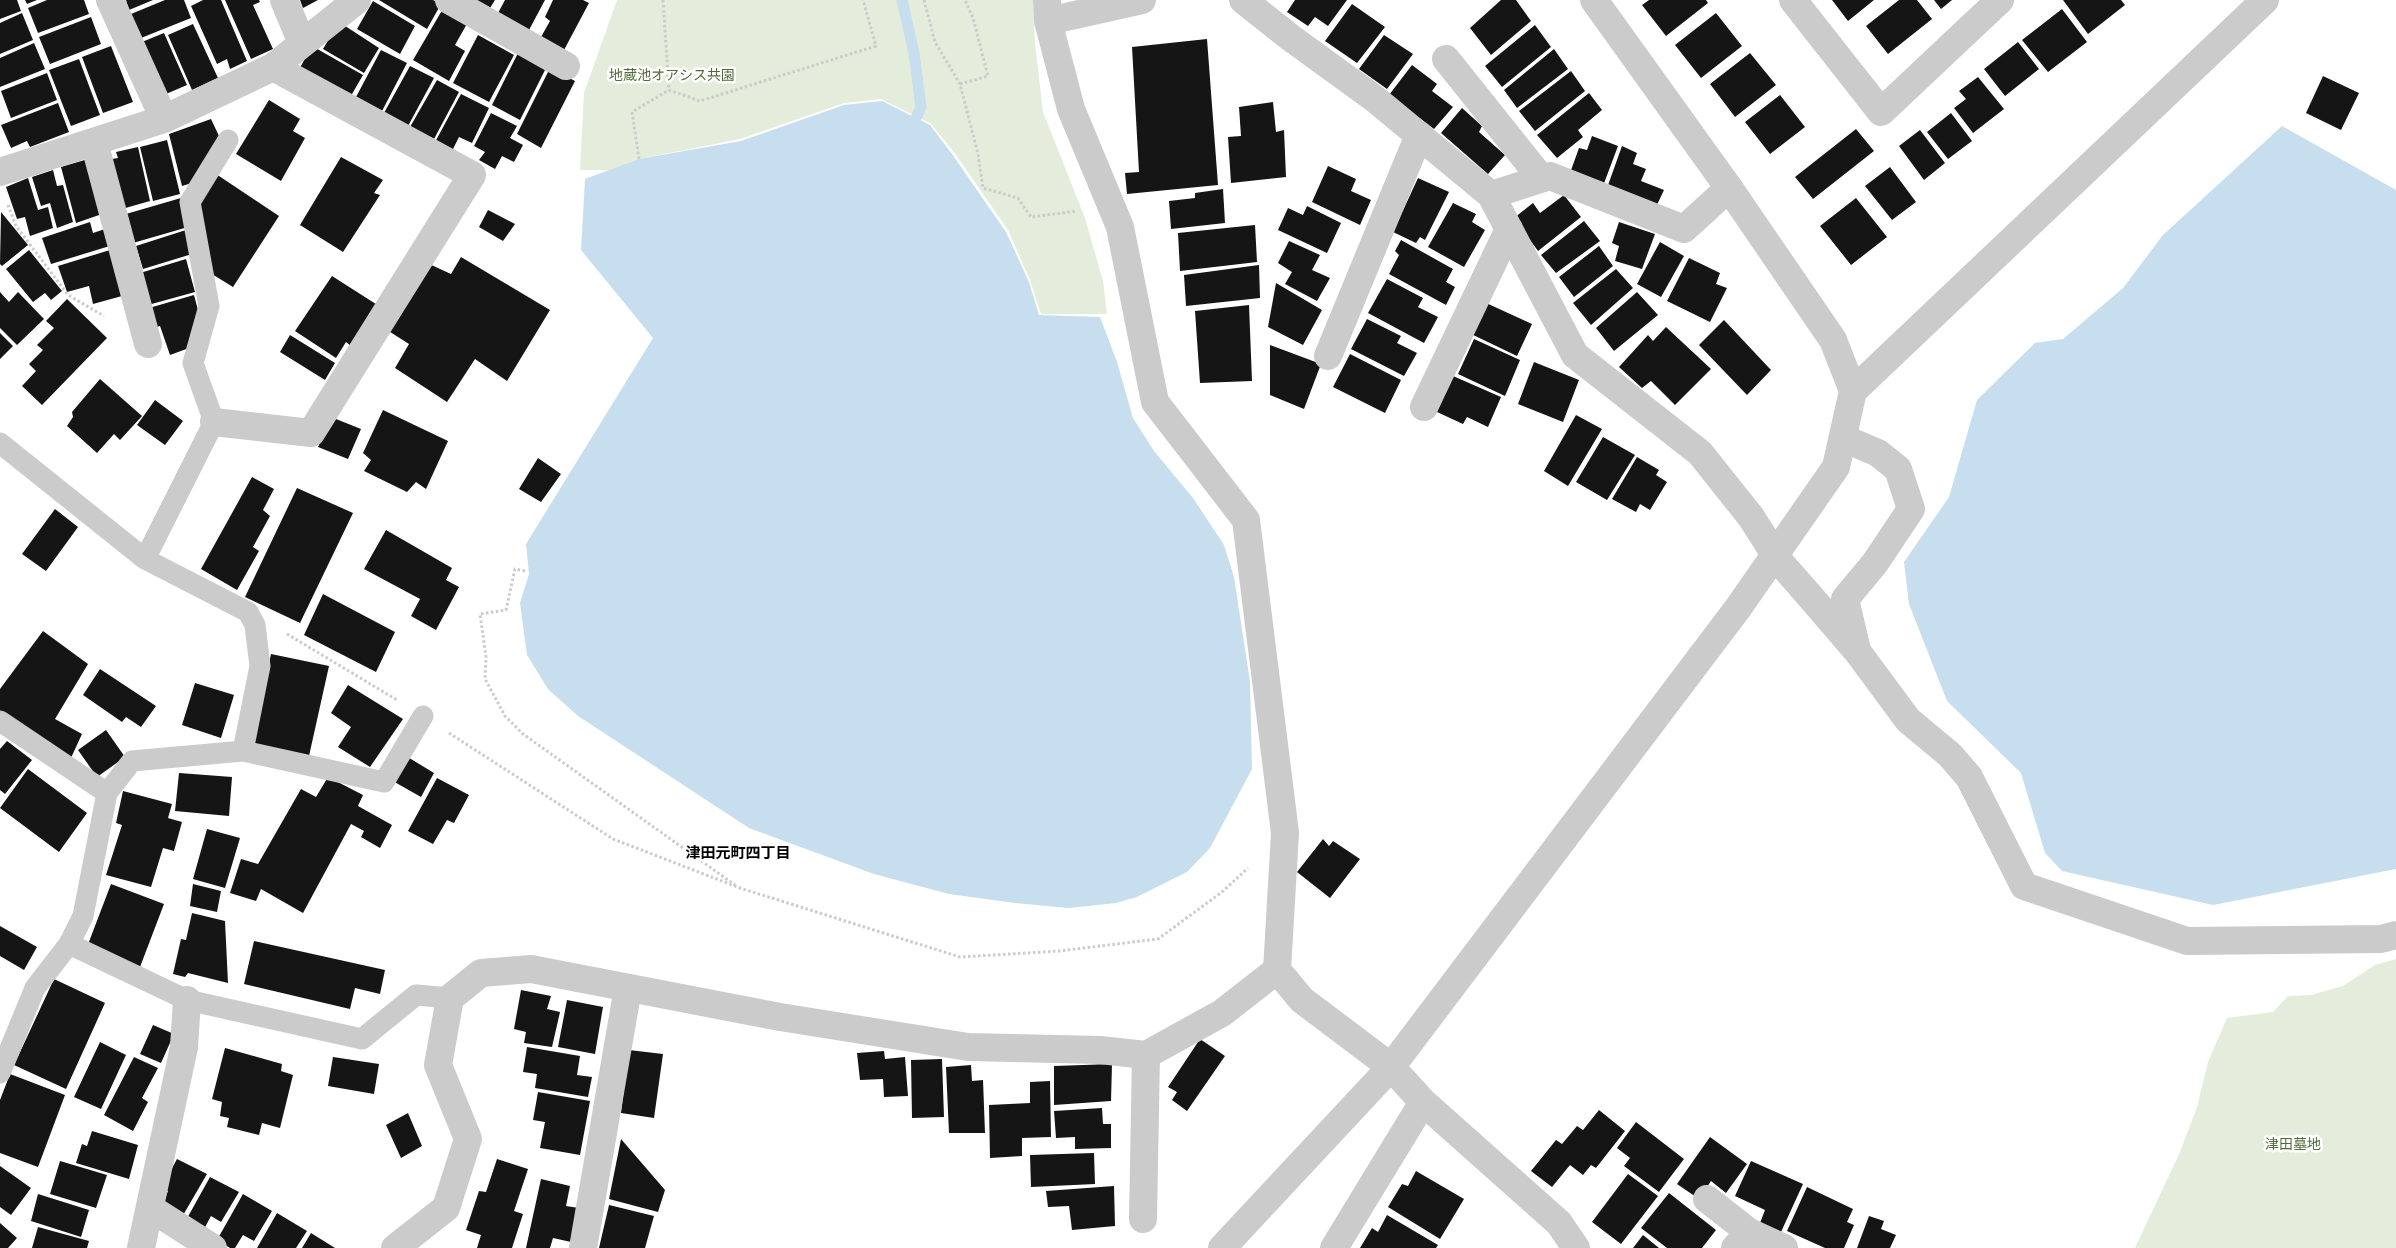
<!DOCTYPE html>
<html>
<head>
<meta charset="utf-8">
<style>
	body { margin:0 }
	canvas { display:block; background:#fff }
</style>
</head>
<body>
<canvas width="2396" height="1248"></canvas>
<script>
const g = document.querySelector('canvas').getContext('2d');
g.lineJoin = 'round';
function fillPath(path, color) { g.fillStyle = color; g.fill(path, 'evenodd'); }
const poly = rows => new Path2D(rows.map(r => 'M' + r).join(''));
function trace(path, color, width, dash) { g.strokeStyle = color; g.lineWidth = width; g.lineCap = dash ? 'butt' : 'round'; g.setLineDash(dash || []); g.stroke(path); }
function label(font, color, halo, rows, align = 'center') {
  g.font = font + ' Poppins,"Noto Sans JP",sans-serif'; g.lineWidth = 5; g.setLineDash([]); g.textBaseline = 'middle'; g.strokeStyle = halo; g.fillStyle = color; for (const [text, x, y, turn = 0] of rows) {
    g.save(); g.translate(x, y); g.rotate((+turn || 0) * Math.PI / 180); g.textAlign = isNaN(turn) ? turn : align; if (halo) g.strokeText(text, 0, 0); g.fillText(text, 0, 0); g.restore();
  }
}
fillPath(poly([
	[617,0,1033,0,1035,43,1043,112,1085,218,1103,281,1107,314,1041,314,1030,280,1008,230,954,152,930,123,881,99,844,103,740,139,639,159,610,170,580,170,584,93],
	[2396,959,2396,1248,2135,1248,2180,1152,2197,1107,2208,1062,2227,1018,2273,1012,2288,996,2311,995,2343,986,2375,965]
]), '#e4ecdb');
fillPath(poly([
	[882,101,930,125,952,154,1006,232,1029,282,1039,315,1100,317,1117,362,1133,418,1154,451,1193,498,1224,545,1234,577,1250,682,1252,769,1210,848,1187,872,1137,897,1116,903,1069,908,1015,903,949,894,874,874,749,828,578,716,548,689,527,655,520,603,529,574,526,544,653,338,581,250,585,179,639,159,741,141,844,105],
	[2282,126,2396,190,2396,869,2213,905,2062,871,2045,853,2021,773,1947,701,1909,604,1904,562,1949,497,1977,400,2035,343,2063,339,2123,288,2163,235]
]), '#c6deed');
trace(poly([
	[902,0,914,53,921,107,916,118]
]), '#c6deed', 11);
fillPath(poly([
	[0,0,17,0,21,11,0,19],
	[25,0,37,0,27,4],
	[47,0,84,0,89,14,38,33,28,8],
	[126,0,153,0,129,10],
	[165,0,184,0,191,18,141,38,131,14],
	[203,0,221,0,247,61,230,69,227,59,217,64,191,6],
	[225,0,259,0,260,2,253,5,273,49,251,59],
	[300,0,318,0,303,8],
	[379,0,433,0,441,4,427,29],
	[475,0,495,0,490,8],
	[505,0,545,0,529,30,498,13],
	[553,0,583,0,589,3,564,50,541,37,550,21,545,17],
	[1295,0,1347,0,1328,26,1315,17,1308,26,1287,12],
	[1501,0,1516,0,1531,21,1491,55,1470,28],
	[1649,0,1706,0,1708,3,1666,36,1642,5],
	[1832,0,1874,0,1848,21],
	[1899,0,1917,0,1932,19,1888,54,1866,26],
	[1934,0,1952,0,1941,9],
	[2063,0,2121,0,2125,5,2088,34],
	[373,1,415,26,400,54,357,29],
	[1352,4,1385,27,1357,63,1325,41],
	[444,7,468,22,455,45,465,51,449,81,413,60],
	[2062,9,2087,42,2048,72,2022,40],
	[22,13,33,40,0,54,0,23],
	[1716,13,1742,46,1701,78,1675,45],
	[91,17,101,44,50,64,39,37],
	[339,22,379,48,364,73,323,49],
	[193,24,218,78,192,90,168,35],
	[1535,25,1551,47,1502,87,1485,66],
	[164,33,187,85,159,97,137,44],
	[478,35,514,55,489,102,453,83],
	[1384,35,1413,54,1387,89,1359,69],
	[1207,39,1218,185,1127,194,1125,173,1139,172,1132,47],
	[2018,42,2039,69,2005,96,1984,69],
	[34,43,45,69,0,87,0,58],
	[111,46,133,102,103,113,82,57],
	[312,46,363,75,348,101,297,73],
	[1554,49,1568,69,1517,108,1504,90],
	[381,50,407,63,382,111,356,97],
	[519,51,547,66,520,120,492,105],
	[1750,53,1776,85,1735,117,1710,84],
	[79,59,100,115,71,126,49,70],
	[1412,65,1437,84,1432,91,1453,107,1434,129,1389,95],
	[410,66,434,78,408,126,384,113],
	[550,68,575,81,541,148,517,134],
	[1571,71,1585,91,1535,131,1519,111],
	[47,73,57,100,11,118,1,91],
	[2323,76,2359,93,2341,130,2306,113],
	[1978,77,2004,109,1973,133,1954,108,1966,99,1959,91],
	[437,80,459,92,434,139,410,127],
	[1589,93,1602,110,1578,130,1583,137,1557,158,1537,135],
	[461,94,489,108,472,143,459,137,451,153,434,144],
	[1780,95,1805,127,1770,154,1745,122],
	[269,100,300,119,293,131,305,138,281,181,236,154],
	[1273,102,1276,132,1284,130,1286,177,1231,183,1228,137,1241,136,1239,107],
	[58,103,69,132,30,147,27,141,11,148,1,125],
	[1462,108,1482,126,1479,132,1505,155,1488,174,1441,133],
	[491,113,517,126,510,138,523,145,514,162,502,156,495,169,479,160,485,152,474,146],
	[1951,113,1972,141,1948,159,1927,132],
	[211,119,219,136,195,182,182,186,169,134],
	[1856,129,1874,151,1813,199,1795,177],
	[1920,130,1945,163,1924,180,1899,146],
	[1592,136,1618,146,1603,186,1570,173,1579,148,1587,150],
	[167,140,180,194,153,201,140,147],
	[1622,146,1637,153,1633,164,1646,169,1641,181,1664,190,1656,207,1607,188],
	[138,147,150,201,122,209,112,159,118,158,116,152],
	[341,157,383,180,374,193,380,195,343,252,300,225],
	[88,159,102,214,76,223,61,167],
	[1328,166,1356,179,1351,191,1371,200,1360,225,1312,202],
	[1890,167,1916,202,1892,220,1865,186],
	[53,170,57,186,63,185,73,222,57,228,50,203,41,206,32,177],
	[216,174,279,216,233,287,207,271,198,209],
	[28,178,38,210,48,207,53,228,30,236,25,217,17,219,6,187],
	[1418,178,1449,192,1425,240,1420,237,1416,243,1393,232],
	[1223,189,1225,223,1171,229,1169,201,1195,198,1195,193],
	[1564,195,1581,217,1538,251,1514,218,1533,203,1540,213],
	[181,198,188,227,133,243,126,214],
	[1856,198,1887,237,1851,265,1820,226],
	[1453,203,1476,214,1472,222,1485,230,1464,267,1428,247],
	[1307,206,1341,223,1327,253,1278,230,1288,208,1303,215],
	[488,210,515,224,503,241,479,227],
	[1,212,28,245,2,266,0,264],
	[1584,221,1600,241,1556,273,1541,255],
	[90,222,93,233,108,228,113,245,51,264,42,238],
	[1619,222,1655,234,1642,269,1615,261,1619,246,1612,243],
	[1255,225,1257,262,1180,271,1178,233],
	[186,230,192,254,143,269,136,246],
	[1401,240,1453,269,1446,282,1455,287,1446,305,1389,274,1399,255,1395,251],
	[1289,241,1320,255,1312,270,1330,278,1317,301,1285,284,1292,272,1278,263],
	[1660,242,1684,256,1661,297,1637,284],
	[1599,246,1613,266,1574,297,1559,277],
	[29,250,62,291,51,300,45,293,33,302,6,269],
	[110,250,122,296,93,304,89,286,67,292,58,266],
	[461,257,550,310,507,381,475,359,447,402,395,368,409,344,387,330,427,263,451,274],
	[1689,258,1720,273,1716,284,1727,288,1710,322,1667,301],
	[186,259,195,292,148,305,140,273],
	[1259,265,1260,298,1186,306,1184,275],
	[1616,269,1633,288,1591,325,1573,303],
	[332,276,379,306,352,347,346,342,336,358,295,331],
	[1387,279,1423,298,1418,307,1438,317,1424,343,1368,313],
	[1276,283,1322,310,1303,345,1268,327],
	[0,292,9,302,18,292,44,319,17,345,0,328],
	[1637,292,1658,315,1614,351,1596,328],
	[194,295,198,310,189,348,170,355,160,326,154,328,149,308],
	[67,299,107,338,42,405,22,386,36,371,29,364,43,350,37,345,54,328,46,321],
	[1484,302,1532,324,1517,356,1469,333],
	[1249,305,1252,381,1200,383,1195,311],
	[1367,319,1401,336,1397,343,1417,353,1404,376,1351,349],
	[1724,320,1771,370,1747,395,1699,345],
	[1666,327,1711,369,1675,405,1651,381,1642,388,1619,367,1648,335,1653,341],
	[0,333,13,346,0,359],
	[290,335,335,363,325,380,280,352],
	[1474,339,1520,360,1505,396,1458,374],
	[1270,345,1321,364,1304,409,1270,395],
	[1350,354,1401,380,1385,413,1333,387],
	[1534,362,1579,380,1563,422,1518,404],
	[1453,376,1501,397,1488,427,1467,417,1463,424,1437,412],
	[100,379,142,416,120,440,114,434,97,453,67,426,73,417,72,412],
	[155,400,183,421,165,445,137,425],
	[383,410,448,441,426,489,416,482,407,492,364,471,371,460,363,453],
	[1576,415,1602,429,1568,486,1544,471],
	[331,417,361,429,348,459,318,447],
	[1603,437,1635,455,1607,500,1576,482],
	[1637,457,1659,470,1656,475,1667,482,1650,510,1640,504,1636,512,1612,499],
	[538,458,561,474,541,502,519,489],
	[252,477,274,489,263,510,270,516,253,547,259,551,237,590,201,569],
	[297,488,353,513,300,623,245,597],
	[55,509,78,527,46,571,22,554],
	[386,530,452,568,446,580,459,587,436,630,411,616,420,599,364,569],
	[323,594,395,632,376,672,304,635],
	[43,631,88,664,55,719,82,734,70,760,0,712,0,689],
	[271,654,329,666,309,756,252,743],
	[100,669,156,706,141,727,126,717,122,722,83,695],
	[195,683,234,695,221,738,182,725],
	[348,685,403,719,370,767,338,747,351,727,331,713],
	[106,730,125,757,97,777,78,750],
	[7,741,32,760,5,794,0,790,0,749],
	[406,756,434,773,421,797,391,780],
	[28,769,87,813,59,852,0,808],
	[179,773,232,777,229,816,175,811],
	[328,777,363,795,358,806,392,825,380,848,361,837,364,831,351,824,303,913,261,889,256,901,230,893,241,859,258,864,301,789,316,797],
	[437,778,469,795,454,823,447,820,433,844,408,831],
	[123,791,172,804,168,818,182,822,174,851,163,848,151,887,106,875,122,825,116,823],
	[207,829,240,838,225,888,193,879],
	[1323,839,1329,846,1333,841,1360,859,1330,898,1297,872],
	[111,884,164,904,140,967,87,947],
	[193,884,221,891,217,912,190,906],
	[192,913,225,921,228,983,188,973,185,977,173,974,181,939,186,940],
	[0,926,37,947,24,970,0,956],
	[254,941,385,970,380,994,355,988,350,1009,244,984],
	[54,979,105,1003,66,1089,14,1065],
	[521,990,551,996,547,1009,560,1012,552,1047,524,1043,526,1032,514,1029],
	[567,1000,603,1007,595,1054,558,1047],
	[153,1025,174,1034,161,1063,140,1054],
	[1200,1039,1225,1056,1187,1111,1172,1100,1177,1092,1168,1087],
	[100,1042,126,1055,101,1109,74,1097],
	[527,1047,580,1056,577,1075,592,1077,588,1097,535,1088,537,1074,523,1072],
	[225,1048,282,1064,281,1071,293,1075,280,1128,262,1123,259,1135,227,1127,229,1118,220,1116,222,1102,212,1099],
	[629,1050,663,1054,654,1118,621,1113],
	[884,1051,885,1059,905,1057,908,1096,884,1097,883,1079,860,1080,857,1053],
	[134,1057,158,1068,142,1098,148,1102,133,1131,104,1115],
	[333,1057,379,1064,374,1094,328,1086],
	[942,1059,944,1117,912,1118,911,1060],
	[1112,1064,1111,1101,1054,1105,1054,1066],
	[971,1065,972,1081,983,1080,985,1133,949,1133,946,1067],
	[10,1074,65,1095,38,1167,0,1153,0,1100],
	[1050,1081,1051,1137,1022,1138,1022,1156,990,1158,989,1105,1030,1103,1030,1082],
	[538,1092,590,1101,580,1155,540,1148,545,1122,533,1120],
	[1102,1108,1103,1124,1111,1124,1111,1148,1075,1149,1075,1137,1056,1138,1054,1111],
	[1599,1110,1625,1131,1596,1168,1591,1165,1583,1175,1570,1165,1552,1187,1531,1171,1556,1140,1562,1144,1577,1126,1583,1130],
	[408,1113,422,1146,401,1158,386,1125],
	[1636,1122,1684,1159,1659,1192,1624,1166,1630,1158,1617,1148],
	[92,1131,138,1145,129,1179,76,1163,82,1144,87,1146],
	[1710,1137,1747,1164,1726,1193,1711,1181,1699,1199,1677,1184],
	[621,1139,665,1190,658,1212,609,1199],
	[1094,1153,1095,1184,1031,1187,1030,1155],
	[177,1159,207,1174,182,1217,161,1207,168,1191,162,1187],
	[497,1159,528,1169,514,1211,523,1214,512,1248,477,1248,481,1235,466,1230,479,1191,486,1192],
	[60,1161,107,1175,96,1208,50,1194],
	[1751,1161,1803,1184,1781,1232,1760,1223,1765,1210,1735,1196],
	[0,1166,31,1188,11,1215,0,1207],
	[1416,1171,1464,1199,1440,1239,1388,1207,1402,1184,1408,1186],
	[1628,1174,1658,1196,1621,1244,1592,1222],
	[210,1177,239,1192,221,1222,211,1216,203,1231,185,1222],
	[541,1179,570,1186,566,1206,579,1208,571,1242,553,1238,550,1248,526,1248],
	[1114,1186,1115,1226,1072,1230,1069,1206,1048,1207,1046,1191],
	[1807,1187,1853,1209,1847,1222,1854,1225,1844,1248,1825,1248,1787,1231],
	[1669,1193,1716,1230,1702,1248,1667,1248,1641,1228],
	[38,1194,89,1210,81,1237,31,1221],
	[243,1194,272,1211,254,1241,243,1235,235,1248,230,1248,217,1240],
	[609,1205,654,1216,645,1248,599,1248],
	[277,1213,307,1231,296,1248,257,1248],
	[1387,1215,1438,1245,1436,1248,1360,1248,1372,1228,1378,1232],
	[1869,1216,1884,1221,1881,1229,1896,1235,1890,1248,1857,1248],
	[0,1223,17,1238,8,1248,0,1248],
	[38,1227,89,1241,87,1248,32,1248],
	[311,1233,335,1248,302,1248],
	[1643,1235,1659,1248,1633,1248]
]), '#151515');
trace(poly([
	[663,0,669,90,700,101,876,46,863,0],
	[924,0,935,42,960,84,978,154,983,188,1018,198,1031,217,1077,211],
	[960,84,988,76,973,18,965,0],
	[639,159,632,112,669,90],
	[8,205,16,226,68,295,104,316],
	[525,571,515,569,506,610,480,614,486,657,485,679,505,716,523,734,735,885],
	[287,634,397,700],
	[449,733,613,839,740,888,960,957,1059,951,1158,939,1222,892,1248,868]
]), '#cbcbcb', 3, [2.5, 2.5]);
trace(poly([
	[0,443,145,559,248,612,255,625,260,666,243,751],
	[145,559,214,422,193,363,209,306,190,202,228,140],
	[0,721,107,793],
	[69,944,187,1000,362,1039,416,995,450,998],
	[0,1073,35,988,69,944,83,916,107,793,132,761,243,751,384,782,423,716]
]), '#cbcbcb', 21);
trace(poly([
	[110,0,164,119],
	[284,0,302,43],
	[449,0,566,66],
	[1047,0,1048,21,1071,109,1120,227,1155,402,1246,520,1285,833,1277,970,1302,1000,1391,1067,1423,1102,1559,1223,1576,1248],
	[1243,0,1291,38,1375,99,1491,195,1575,355,1700,453,1751,517],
	[1793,0,1881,112,2000,0],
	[1048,21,1142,0],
	[1446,59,1541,178],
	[94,142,148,344],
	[0,172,164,119,273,67,357,0],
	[1491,195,1550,176,1684,229,1729,188],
	[1328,356,1419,135],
	[1424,407,1509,229],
	[214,422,311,433,472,175,273,67],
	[1843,438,1878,453,1898,469,1911,509,1875,563,1845,599,1856,646],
	[1808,594,1857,651,1908,720,1950,755,1969,777,2024,886,2187,941,2381,939,2396,935],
	[1146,1055,1222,1013,1277,970],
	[1707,1199,1749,1232,1735,1248],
	[150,1208,213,1248],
	[1749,1232,1784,1248],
	[141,1248,184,1047,187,1000],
	[395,1248,446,1208,468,1139,438,1065,450,998,481,973,531,969,780,1017,968,1047,1100,1050,1146,1055,1143,1219],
	[583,1248,628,988],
	[1334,1248,1423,1102]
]), '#cbcbcb', 28);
trace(poly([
	[1594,0,1729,188,1833,340,1853,391],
	[1222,1248,1391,1067,1738,608,1836,467,1853,391,2265,0]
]), '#cbcbcb', 28);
trace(poly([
	[1751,517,1779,561,1808,594]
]), '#cbcbcb', 28);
label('14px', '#516c39', '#fff', [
	["地蔵池オアシス共園",672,76],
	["津田墓地",2293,1145]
]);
label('bold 15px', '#000', '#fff', [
	["津田元町四丁目",738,854]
]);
</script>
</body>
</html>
